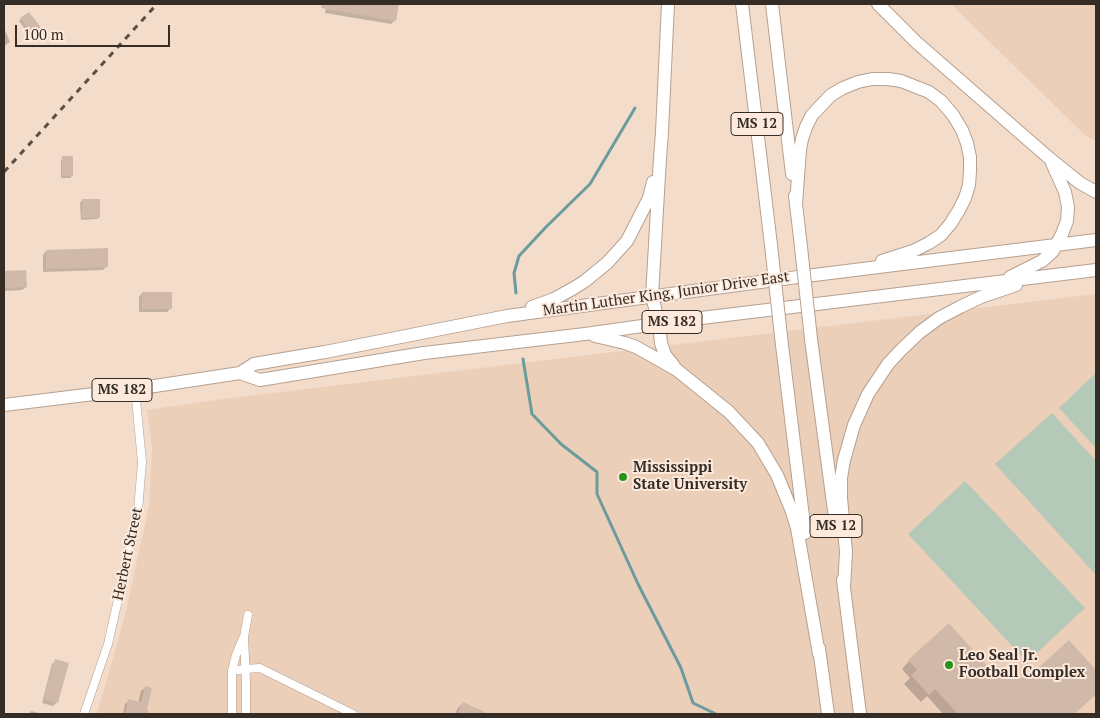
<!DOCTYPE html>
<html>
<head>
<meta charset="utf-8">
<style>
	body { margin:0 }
	#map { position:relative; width:1100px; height:718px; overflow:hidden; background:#f3dcca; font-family:"PT Serif",serif }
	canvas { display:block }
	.frame { position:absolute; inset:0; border:5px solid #352c25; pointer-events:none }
	.scale { position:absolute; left:15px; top:25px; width:155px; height:22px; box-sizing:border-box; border:2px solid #352c25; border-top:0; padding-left:6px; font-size:15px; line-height:18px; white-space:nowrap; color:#352c25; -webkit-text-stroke:4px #fdeadc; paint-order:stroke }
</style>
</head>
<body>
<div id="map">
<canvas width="1100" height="718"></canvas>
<div class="frame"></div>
<div class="scale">100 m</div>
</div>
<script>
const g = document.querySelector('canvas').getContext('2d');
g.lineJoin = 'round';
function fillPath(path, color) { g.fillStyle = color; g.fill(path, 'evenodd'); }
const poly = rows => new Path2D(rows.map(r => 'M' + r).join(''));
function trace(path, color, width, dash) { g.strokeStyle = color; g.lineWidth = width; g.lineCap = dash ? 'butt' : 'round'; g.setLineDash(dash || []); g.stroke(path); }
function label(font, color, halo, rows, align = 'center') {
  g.font = font + ' "PT Serif",serif'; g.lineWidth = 4; g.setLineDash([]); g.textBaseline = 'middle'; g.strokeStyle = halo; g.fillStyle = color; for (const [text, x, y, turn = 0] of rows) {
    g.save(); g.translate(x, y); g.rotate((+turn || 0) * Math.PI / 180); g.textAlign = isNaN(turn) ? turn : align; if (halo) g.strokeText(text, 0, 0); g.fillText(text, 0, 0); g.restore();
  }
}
fillPath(poly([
	[952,4,1096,4,1096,141,1086,136,960,13],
	[1096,294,1096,714,97,714,124,619,149,506,152,447,147,410,223,399]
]), '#eccfb9');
fillPath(poly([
	[1096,373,1096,448,1059,408],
	[1052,413,1096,461,1096,575,995,464],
	[965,481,1085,608,1027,662,908,534]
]), '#b4c9b8');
fillPath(poly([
	[327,4,398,4,395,20,391,24,325,13],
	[21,19,38,31,31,37,19,21],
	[5,30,10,42,4,46,4,31],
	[63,157,72,176,70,178,61,178,61,160],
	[82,200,99,217,97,219,81,220,80,203],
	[46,251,107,266,103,270,43,272,43,255],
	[25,271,26,287,22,290,4,291,4,272],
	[142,293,171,308,167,312,139,312,139,297],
	[1069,642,1096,671,1096,694,1074,714,943,714,927,696,921,702,904,684,910,678,902,669,909,661,996,678,1028,680],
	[56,661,57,702,53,706,42,703,52,664],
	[145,688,145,710,148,711,147,714,123,714,125,704,129,701,138,703,141,691],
	[463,703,486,714,455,714,458,708],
	[31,711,43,714,29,714]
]), '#0003');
trace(poly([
	[516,293,514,273,519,256,546,227,590,184,635,108],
	[523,359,532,414,561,444,597,472,597,494,638,584,681,668,693,703,716,714]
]), '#6b9c9d', 3);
fillPath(poly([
	[322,4,399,4,396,21,321,8],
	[29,12,42,29,33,35,20,18],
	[62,156,73,156,73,176,62,176],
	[82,199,100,199,100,218,82,218],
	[108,248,108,267,46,269,46,250],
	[26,270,27,287,4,288,4,271],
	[142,292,172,292,172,309,142,309],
	[949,623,997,677,1027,678,1069,640,1096,670,1096,694,1074,714,958,714,935,689,929,695,911,675,917,670,908,660],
	[55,659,69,663,58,703,44,699],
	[145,686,152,688,146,714,125,714,128,699,141,702],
	[463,702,489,714,457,714]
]), '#d0b9a9');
const minor = poly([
	[232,671,245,669,260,668,353,714],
	[84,714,108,644,138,511,142,462,135,389],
	[232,714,232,671,236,655,243,638],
	[246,714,246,682,244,637,248,615]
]);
const primary = poly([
	[668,4,662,132,660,158,652,296,659,324,661,343,665,355,674,366],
	[742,4,771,245],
	[772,4,792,174],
	[878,4,916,42,1049,158,1080,183,1096,192],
	[795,196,800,238],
	[796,204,800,150,802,139,806,127,812,115,831,95,843,88,858,82,872,79,888,79,901,81,929,92,941,101,953,115,962,130,967,143,970,157,970,171,969,185,965,198,959,210,951,223,941,235,929,243,913,251,882,261],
	[1010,277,1042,261,1053,251,1062,234,1067,221,1068,207,1065,192,1052,163],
	[532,307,554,299,574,288,585,281,607,263,627,241,649,198,653,182],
	[595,336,625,343,636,347,677,370,729,412,758,443,777,475,791,509,797,528,819,654],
	[811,339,835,518],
	[782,345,805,533],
	[240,373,260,380,424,353,585,334,685,320,1096,270],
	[4,405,135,389,240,373,254,364,325,352,507,316,790,278,1096,240],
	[843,580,860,714],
	[844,588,846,552,841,498,841,478,844,460,854,425,868,394,888,364,901,350,920,332,939,318,960,307,981,297,1016,285],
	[819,648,828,714]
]);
trace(minor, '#b6a090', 9);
trace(primary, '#b6a090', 14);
trace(minor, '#fff', 8);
trace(primary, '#fff', 12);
trace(poly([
	[4,172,157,4]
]), '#5b4f46', 3, [6, 6]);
const primaryBridge = poly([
	[800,238,811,339],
	[771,245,782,345]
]);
trace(primaryBridge, '#b6a090', 14, []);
trace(primaryBridge, '#fff', 12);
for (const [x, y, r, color] of [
	[623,477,5,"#299218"],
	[949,665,5,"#299218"]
]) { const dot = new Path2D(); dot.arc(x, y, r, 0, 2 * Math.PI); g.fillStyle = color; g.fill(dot); trace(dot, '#fdeadc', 2); }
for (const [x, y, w] of [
	[757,124,52],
	[672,322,60],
	[122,390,60],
	[836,526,52]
]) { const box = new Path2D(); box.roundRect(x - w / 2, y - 11.5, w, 23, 4); g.fillStyle = '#fdeadc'; g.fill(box); trace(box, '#352c25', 1); }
label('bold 14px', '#352c25', null, [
	["MS 12",757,124],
	["MS 182",672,322],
	["MS 182",122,390],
	["MS 12",836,526]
]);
label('15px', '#352c25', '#fdeadc', [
	["Martin Luther King, Junior Drive East",666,294,-8],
	["Herbert Street",128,554,-78]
]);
label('bold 15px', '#352c25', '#fdeadc', [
	["Mississippi",633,468],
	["State University",633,485],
	["Leo Seal Jr.",959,656],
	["Football Complex",959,673]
], 'left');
</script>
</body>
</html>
